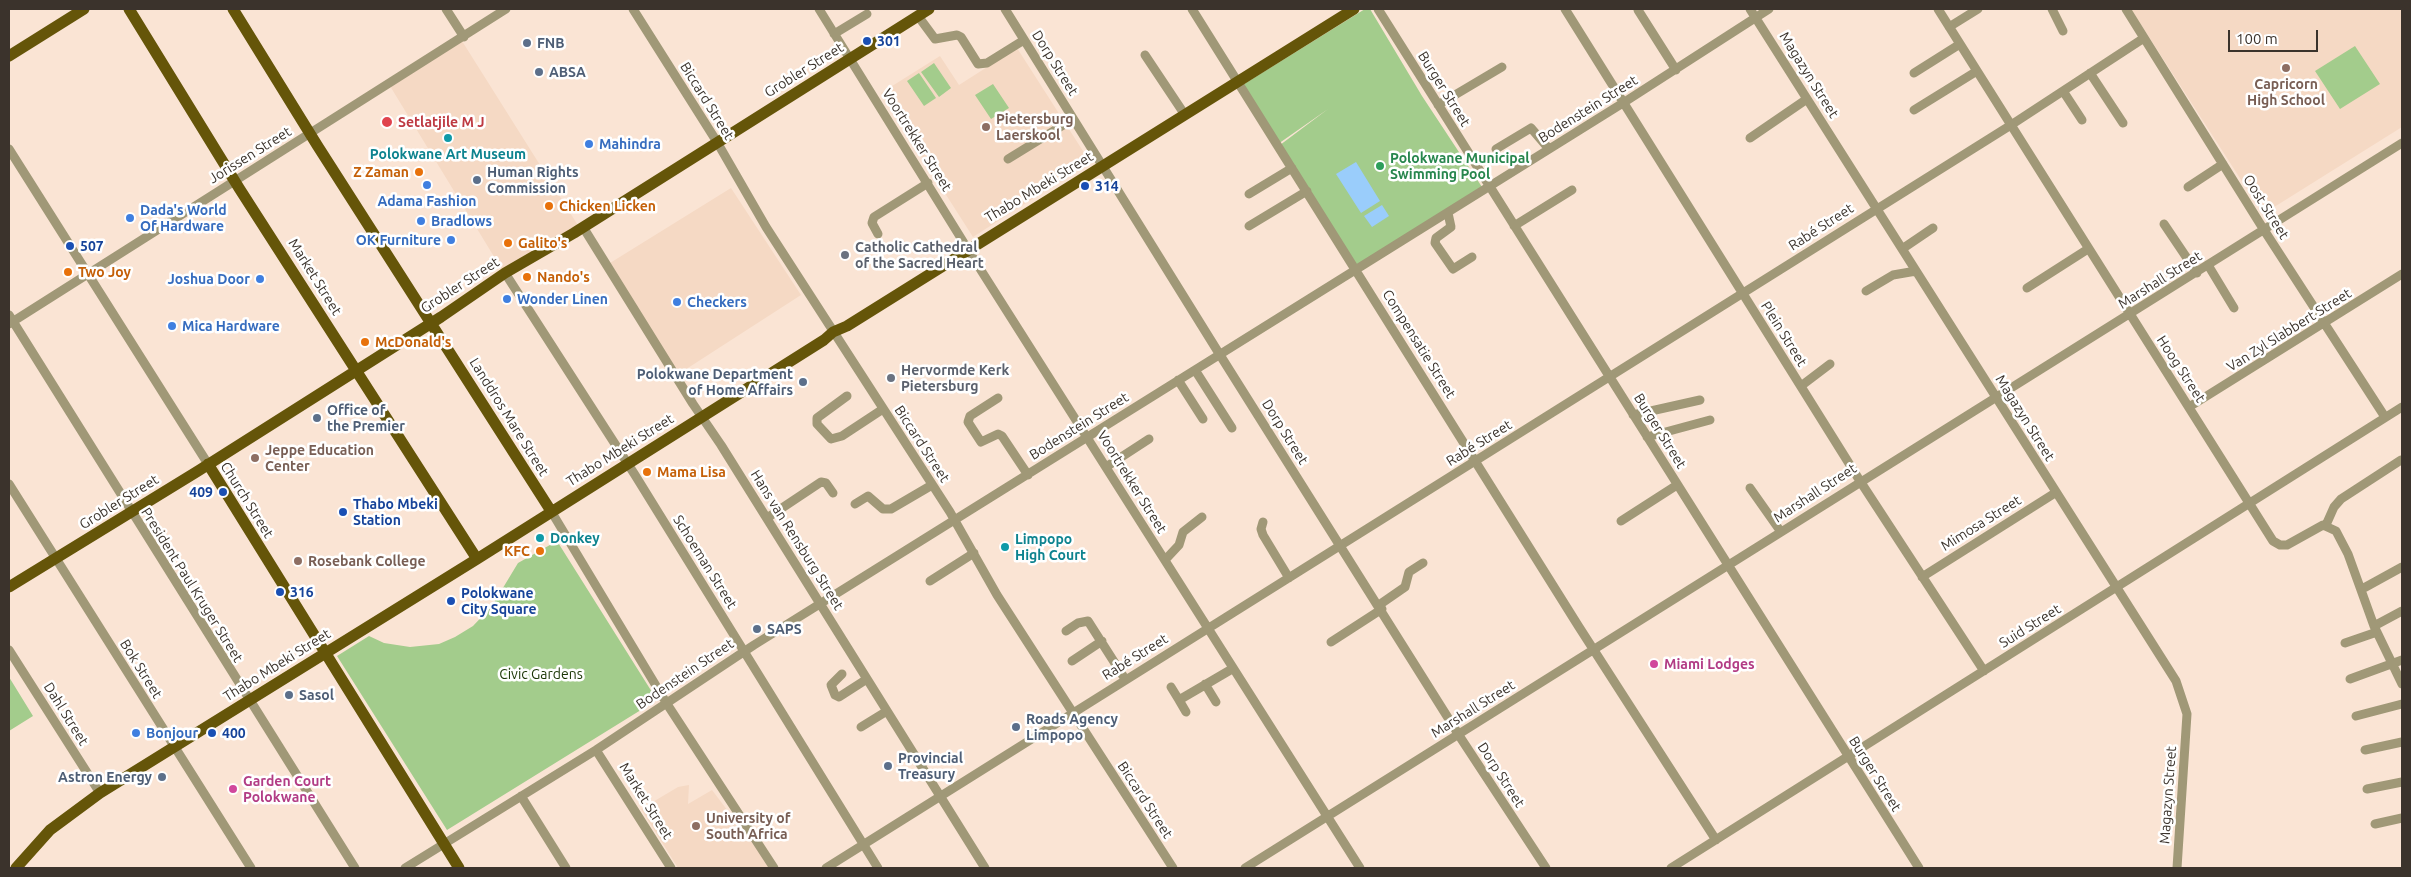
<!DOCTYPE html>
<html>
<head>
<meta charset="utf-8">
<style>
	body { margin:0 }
	#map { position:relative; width:2411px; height:877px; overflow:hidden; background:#fae4d4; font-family:Ubuntu,sans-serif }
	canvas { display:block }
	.frame { position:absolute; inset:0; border:10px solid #3b332c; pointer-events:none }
	.scale { position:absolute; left:2228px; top:30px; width:90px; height:22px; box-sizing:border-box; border:2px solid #3b332c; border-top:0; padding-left:6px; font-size:15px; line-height:18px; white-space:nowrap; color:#3b332c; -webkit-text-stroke:4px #fff; paint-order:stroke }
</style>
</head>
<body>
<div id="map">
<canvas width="2411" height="877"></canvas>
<div class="frame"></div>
<div class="scale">100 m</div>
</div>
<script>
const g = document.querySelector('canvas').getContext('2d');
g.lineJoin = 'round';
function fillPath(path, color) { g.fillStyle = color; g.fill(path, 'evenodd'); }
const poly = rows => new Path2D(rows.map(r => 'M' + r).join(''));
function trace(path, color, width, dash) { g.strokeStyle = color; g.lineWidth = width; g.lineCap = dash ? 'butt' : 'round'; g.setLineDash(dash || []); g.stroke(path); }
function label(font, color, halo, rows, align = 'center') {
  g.font = font + ' Ubuntu,sans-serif'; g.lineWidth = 5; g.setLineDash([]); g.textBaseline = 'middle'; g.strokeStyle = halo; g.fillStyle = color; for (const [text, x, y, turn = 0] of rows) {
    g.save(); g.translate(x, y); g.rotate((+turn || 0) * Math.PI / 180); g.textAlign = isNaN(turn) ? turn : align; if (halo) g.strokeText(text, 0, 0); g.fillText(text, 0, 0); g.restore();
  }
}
fillPath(poly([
	[2131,9,2402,9,2402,127,2263,214],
	[462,41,579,227,504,273,390,86],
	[1017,48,1090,162,973,237,881,93,940,56,959,85],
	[731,188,801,295,677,375,610,263],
	[689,785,688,804,712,790,771,868,678,868,641,809,678,787]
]), '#f5d9c4');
fillPath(poly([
	[1365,9,1370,9,1422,96,1482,187,1357,266,1280,145,1328,109,1278,144,1241,86],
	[2355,46,2380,84,2340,109,2315,71],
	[934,63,951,88,939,97,921,72],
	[919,73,936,98,924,106,907,81],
	[993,84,1009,108,991,119,975,95],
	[557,541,657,700,447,830,337,656,369,636,384,643,410,647,439,644,455,637,473,626,492,606,518,563],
	[9,677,33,716,9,731]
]), '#a3cc8c');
fillPath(poly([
	[1356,162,1380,201,1361,213,1336,174],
	[1382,205,1389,216,1372,227,1364,216]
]), '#9acdfb');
trace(poly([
	[446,9,464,37],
	[633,9,717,142,766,227,950,512,997,595,1173,868],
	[819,9,977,264,1360,868],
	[1005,9,1220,355,1462,740,1546,868],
	[1192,9,1579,627,1716,840],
	[1378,9,1919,868],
	[1565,9,1860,481,1984,671],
	[1750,9,2176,681,2187,714,2177,868],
	[1938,9,2273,541,2280,545,2287,545,2323,525,2336,531,2348,554,2374,626,2402,684],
	[2052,9,2063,31],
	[2126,9,2264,230,2385,417],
	[1638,10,1676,70],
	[918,16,935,39,957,35,961,37,978,64,987,63,1024,40],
	[1949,27,1978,9],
	[834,34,867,14],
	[1145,55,1185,115],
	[1914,73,1960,44],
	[2090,73,2123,123],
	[2063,91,2082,120],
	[1438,105,1502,67],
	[1914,110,1977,71],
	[1750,138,1807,99],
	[9,149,208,464],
	[1496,149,1531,128,1549,149],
	[1008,159,1073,119],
	[2188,187,2223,164],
	[1249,194,1292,168],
	[1448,213,1451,227,1436,238,1435,243,1453,269,1472,257],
	[2164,224,2197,273],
	[1249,226,1307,191],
	[1514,226,1572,190],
	[583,227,693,404,721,445,985,868],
	[878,234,872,223,874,217,928,183],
	[1902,249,1933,228],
	[2208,265,2234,308],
	[505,273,635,475,878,868],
	[2027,288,2088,249],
	[1866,291,1893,275,1916,271],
	[9,315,355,868],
	[9,324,506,9],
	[1195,370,1232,428],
	[1178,380,1203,419],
	[1801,386,1830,364],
	[847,396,817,418,817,424,831,439,842,436,883,409],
	[998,398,970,416,968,422,981,442,998,434,1002,436,1028,475],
	[2189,407,2402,274],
	[1633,415,1700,400],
	[1647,437,1710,420],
	[1106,467,1149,439],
	[9,484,251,868],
	[1750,488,1781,532],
	[855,504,868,496,883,509,891,509,932,485],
	[551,511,667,704,774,868],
	[767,518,821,482,826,483,833,493],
	[1621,521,1677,485],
	[1263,522,1261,529,1263,535,1289,578],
	[2326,525,2334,507,2341,499,2401,460],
	[1165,560,1179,545,1183,532,1202,517],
	[1922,577,2055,493],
	[930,581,974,553],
	[2362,589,2402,567],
	[1379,605,1405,587,1409,572,1423,563],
	[2374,626,2402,611],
	[1066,631,1078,623,1088,621,1125,679],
	[1331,642,1382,609],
	[2345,643,2377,632],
	[9,650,100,793],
	[1072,661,1102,641],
	[842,674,831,685,835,695,839,697,867,679],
	[2350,679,2402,660],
	[1205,684,1216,702],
	[1171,687,1179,700],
	[1186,712,1179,700,1232,669],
	[2356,716,2402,704],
	[861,727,887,711],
	[596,750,671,868],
	[2365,750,2402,742],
	[2367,789,2402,782],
	[521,796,566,868],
	[2375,824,2402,818],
	[405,868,596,750,754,645,1623,103,1769,9],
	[826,868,2011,125,2144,38],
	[1245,868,2402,143],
	[1671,868,2402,407]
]), '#a09877', 9);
trace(poly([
	[129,9,239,188,477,559],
	[233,9,317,145,551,511],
	[9,56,84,9],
	[208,464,459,868],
	[9,587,198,471,441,317,505,273,574,233,929,9],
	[16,868,50,830,100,793,477,559,824,340,833,332,847,326,1354,9]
]), '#655509', 11);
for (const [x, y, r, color] of [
	[867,41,5,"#1a4fb4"],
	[527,43,5,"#5c6f8a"],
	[2286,68,5,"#8d6e63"],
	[539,72,5,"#5c6f8a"],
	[387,122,6,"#e0444e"],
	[986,127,5,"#8d6e63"],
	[448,138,5,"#0f9aa8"],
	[589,144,5,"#3f7fe0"],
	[1380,166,5,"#2e9e5b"],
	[419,172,5,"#e8710a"],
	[477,180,5,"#5c6f8a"],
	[427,185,5,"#3f7fe0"],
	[1085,186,5,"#1a4fb4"],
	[549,206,5,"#e8710a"],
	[130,218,5,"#3f7fe0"],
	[421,221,5,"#3f7fe0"],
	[451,240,5,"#3f7fe0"],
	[508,243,5,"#e8710a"],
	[70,246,5,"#1a4fb4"],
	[845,255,5,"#6b7280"],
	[68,272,5,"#e8710a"],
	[527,277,5,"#e8710a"],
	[260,279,5,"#3f7fe0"],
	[507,299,5,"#3f7fe0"],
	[677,302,5,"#3f7fe0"],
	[172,326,5,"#3f7fe0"],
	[365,342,5,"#e8710a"],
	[891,378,5,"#6b7280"],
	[803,382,5,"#5c6f8a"],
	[317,418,5,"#5c6f8a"],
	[255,458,5,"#8d6e63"],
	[647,472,5,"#e8710a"],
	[223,492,5,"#1a4fb4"],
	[343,512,5,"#1a4fb4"],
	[540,538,5,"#0f9aa8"],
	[1005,547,5,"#0f9aa8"],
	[540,551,5,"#e8710a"],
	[298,561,5,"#8d6e63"],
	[280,592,5,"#1a4fb4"],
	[451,601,5,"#1a4fb4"],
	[757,629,5,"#5c6f8a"],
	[1654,664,5,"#d1479c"],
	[289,695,5,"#5c6f8a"],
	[1016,727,5,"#5c6f8a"],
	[136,733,5,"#3f7fe0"],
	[212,733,5,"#1a4fb4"],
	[888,766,5,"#5c6f8a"],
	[162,777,5,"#5c6f8a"],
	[233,789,5,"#d1479c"],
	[696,826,5,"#8d6e63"]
]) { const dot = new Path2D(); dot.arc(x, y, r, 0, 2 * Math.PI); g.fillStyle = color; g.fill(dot); trace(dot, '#fff', 2); }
label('bold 14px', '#164399', '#fff', [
	["301",877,41],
	["314",1095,186],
	["507",80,246],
	["409",213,492,"right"],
	["Thabo Mbeki",353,504],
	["Station",353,520],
	["316",290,592],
	["Polokwane",461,593],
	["City Square",461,609],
	["400",222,733]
], 'left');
label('bold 14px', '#4e5e75', '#fff', [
	["FNB",537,43],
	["ABSA",549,72],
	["Human Rights",487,172],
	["Commission",487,188],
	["Polokwane Department",793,374,"right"],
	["of Home Affairs",793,390,"right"],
	["Office of",327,410],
	["the Premier",327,426],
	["SAPS",767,629],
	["Sasol",299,695],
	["Roads Agency",1026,719],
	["Limpopo",1026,735],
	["Provincial",898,758],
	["Treasury",898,774],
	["Astron Energy",152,777,"right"]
], 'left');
label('14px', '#3b332c', '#fff', [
	["Dorp Street",1055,63,58],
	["Grobler Street",804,70,-32],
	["Magazyn Street",1809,75,58],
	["Burger Street",1444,89,58],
	["Biccard Street",707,101,58],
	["Bodenstein Street",1588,109,-32],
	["Voortrekker Street",917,140,58],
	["Jorissen Street",250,155,-32],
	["Thabo Mbeki Street",1039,187,-31],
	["Oost Street",2266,207,58],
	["Rabé Street",1821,227,-33],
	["Market Street",315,277,58],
	["Marshall Street",2160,280,-32],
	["Grobler Street",460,285,-33],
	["Van Zyl Slabbert Street",2289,330,-32],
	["Plein Street",1784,334,58],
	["Compensatie Street",1419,344,58],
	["Hoog Street",2181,369,57],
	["Landdros Mare Street",509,417,58],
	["Magazyn Street",2025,418,58],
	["Bodenstein Street",1079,426,-32],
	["Burger Street",1660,431,58],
	["Dorp Street",1285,432,58],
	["Rabé Street",1479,443,-32],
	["Biccard Street",922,444,57],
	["Thabo Mbeki Street",620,450,-32],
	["Voortrekker Street",1132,482,58],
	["Marshall Street",1815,493,-33],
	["Church Street",247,500,58],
	["Grobler Street",119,502,-32],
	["Mimosa Street",1981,523,-32],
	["Hans van Rensburg Street",797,540,58],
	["Schoeman Street",705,562,58],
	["President Paul Kruger Street",192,585,58],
	["Suid Street",2030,626,-32],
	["Rabé Street",1135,657,-32],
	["Thabo Mbeki Street",277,665,-32],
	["Bok Street",141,669,58],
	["Bodenstein Street",685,674,-34],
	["Marshall Street",1473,709,-32],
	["Dahl Street",66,714,58],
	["Burger Street",1875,774,58],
	["Dorp Street",1501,775,57],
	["Magazyn Street",2168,795,-86],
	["Biccard Street",1145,800,57],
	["Market Street",646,801,58]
]);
label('bold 14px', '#785e54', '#fff', [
	["Capricorn",2286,84,"center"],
	["High School",2286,100,"center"],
	["Pietersburg",996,119],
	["Laerskool",996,135],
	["Jeppe Education",265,450],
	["Center",265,466],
	["Rosebank College",308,561],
	["University of",706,818],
	["South Africa",706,834]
], 'left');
label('bold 14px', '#be3a42', '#fff', [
	["Setlatjile M J",398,122]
], 'left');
label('bold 14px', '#366cbe', '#fff', [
	["Mahindra",599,144],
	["Adama Fashion",427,201,"center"],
	["Dada's World",140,210],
	["Of Hardware",140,226],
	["Bradlows",431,221],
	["OK Furniture",441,240,"right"],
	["Joshua Door",250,279,"right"],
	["Wonder Linen",517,299],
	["Checkers",687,302],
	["Mica Hardware",182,326],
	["Bonjour",146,733]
], 'left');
label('bold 14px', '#0d838f', '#fff', [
	["Polokwane Art Museum",448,154,"center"],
	["Donkey",550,538],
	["Limpopo",1015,539],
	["High Court",1015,555]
], 'left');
label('bold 14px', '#27864d', '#fff', [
	["Polokwane Municipal",1390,158],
	["Swimming Pool",1390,174]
], 'left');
label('bold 14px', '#c56008', '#fff', [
	["Z Zaman",409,172,"right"],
	["Chicken Licken",559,206],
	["Galito's",518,243],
	["Two Joy",78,272],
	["Nando's",537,277],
	["McDonald's",375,342],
	["Mama Lisa",657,472],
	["KFC",530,551,"right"]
], 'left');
label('bold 14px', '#5b616d', '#fff', [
	["Catholic Cathedral",855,247],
	["of the Sacred Heart",855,263],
	["Hervormde Kerk",901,370],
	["Pietersburg",901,386]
], 'left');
label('bold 14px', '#b23c85', '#fff', [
	["Miami Lodges",1664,664],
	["Garden Court",243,781],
	["Polokwane",243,797]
], 'left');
label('14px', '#193503', '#fff', [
	["Civic Gardens",541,674]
]);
</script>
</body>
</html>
